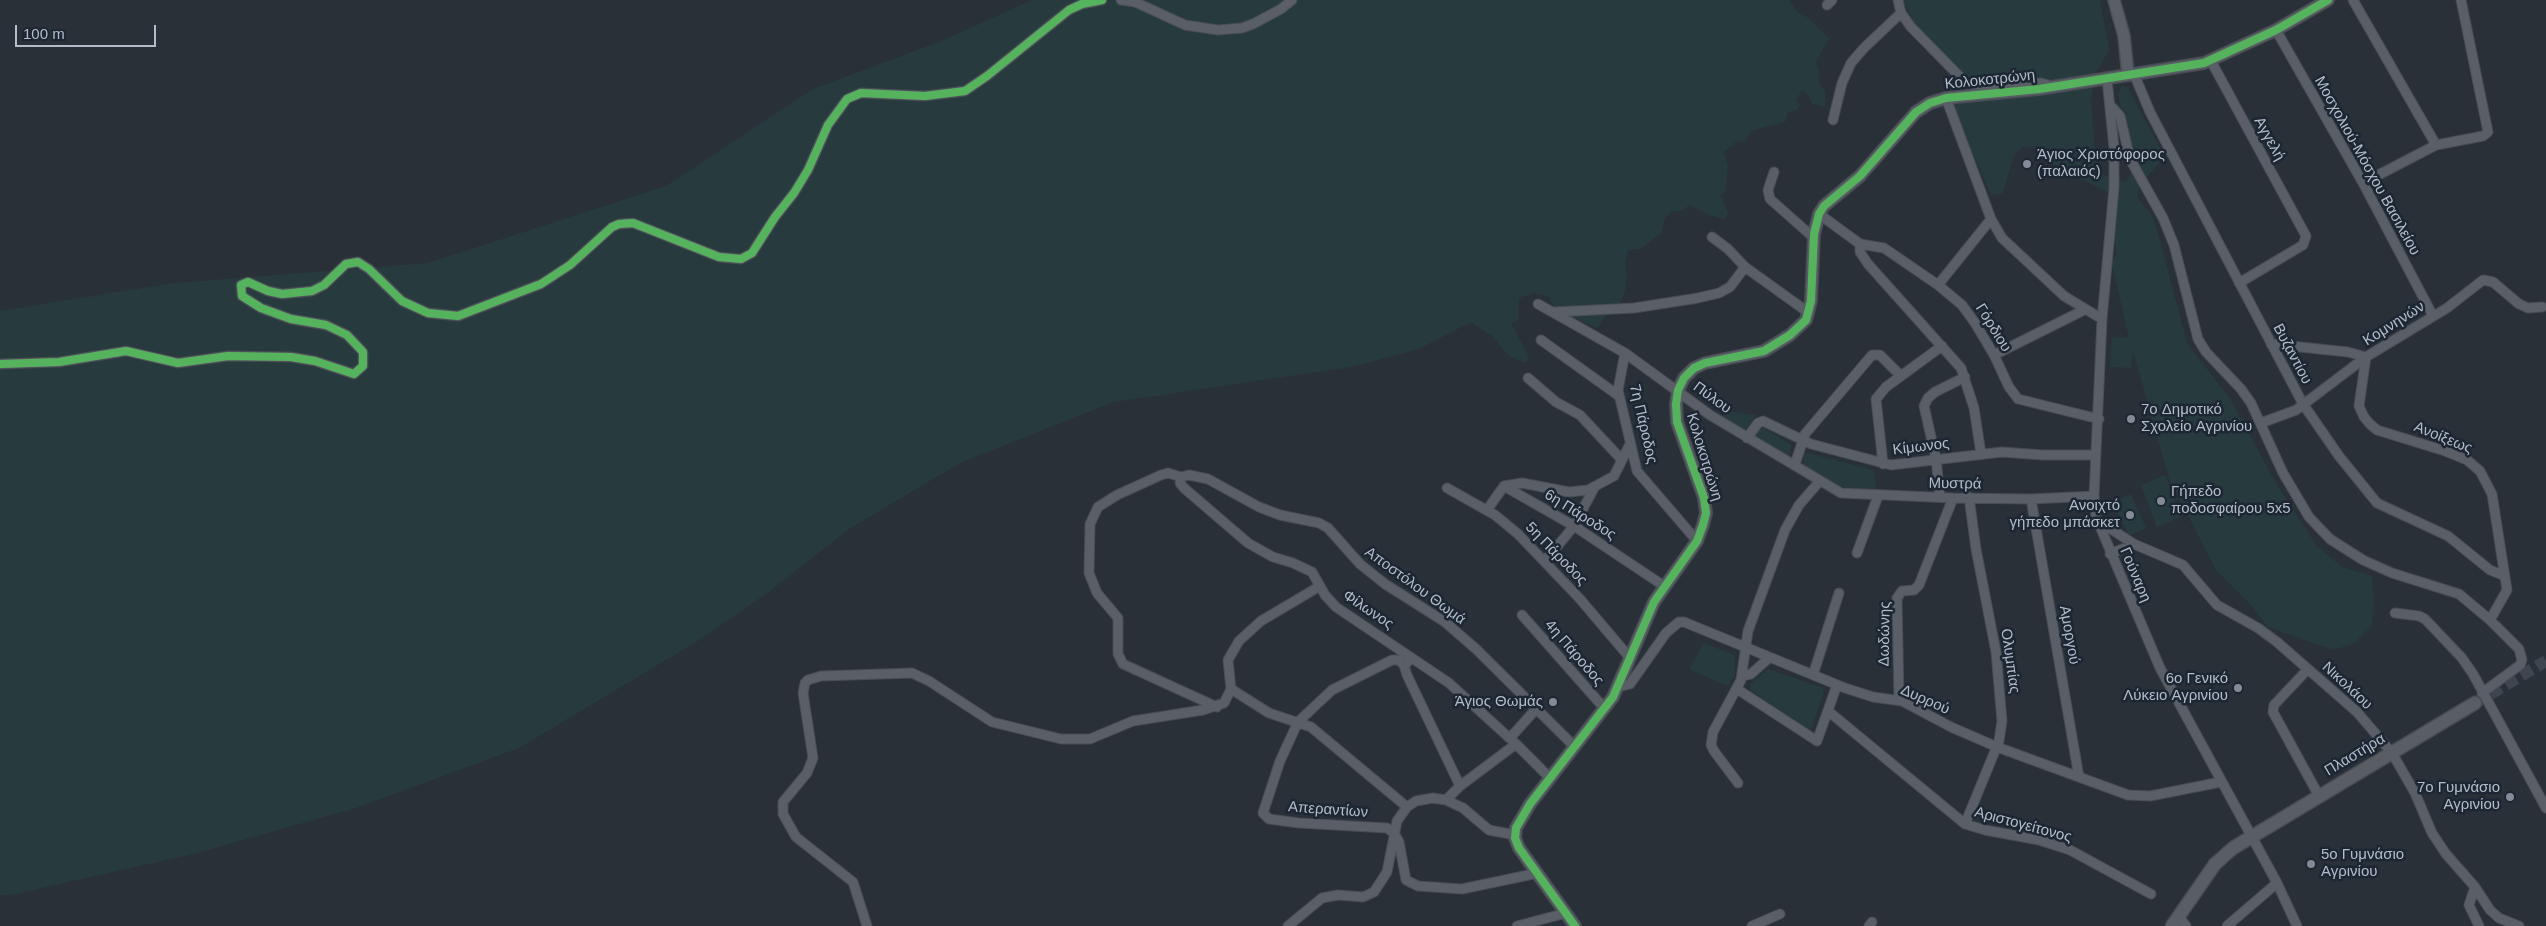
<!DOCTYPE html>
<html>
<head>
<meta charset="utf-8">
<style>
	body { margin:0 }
	#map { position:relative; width:2546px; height:926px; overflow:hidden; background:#2a3038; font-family:Arial,sans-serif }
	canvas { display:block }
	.scale { position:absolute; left:15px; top:25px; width:141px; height:22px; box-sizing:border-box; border:2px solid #b4bcc9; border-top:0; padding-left:6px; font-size:15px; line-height:18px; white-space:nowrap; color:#b4bcc9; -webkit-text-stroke:4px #1d2633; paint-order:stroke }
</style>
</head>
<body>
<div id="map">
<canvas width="2546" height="926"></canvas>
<div class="scale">100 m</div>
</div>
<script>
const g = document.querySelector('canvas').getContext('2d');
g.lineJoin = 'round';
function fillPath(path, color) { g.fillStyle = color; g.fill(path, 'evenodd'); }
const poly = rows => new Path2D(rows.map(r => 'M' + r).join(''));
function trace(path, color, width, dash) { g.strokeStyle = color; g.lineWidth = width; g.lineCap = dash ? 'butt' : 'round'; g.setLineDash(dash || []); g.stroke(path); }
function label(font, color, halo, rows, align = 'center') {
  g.font = font + ' Arial,sans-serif'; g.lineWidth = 5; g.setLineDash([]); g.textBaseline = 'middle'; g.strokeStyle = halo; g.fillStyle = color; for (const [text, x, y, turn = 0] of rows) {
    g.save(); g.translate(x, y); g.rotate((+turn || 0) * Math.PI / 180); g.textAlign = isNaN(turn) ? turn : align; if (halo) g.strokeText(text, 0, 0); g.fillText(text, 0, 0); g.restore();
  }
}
fillPath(poly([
	[1032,0,1789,0,1798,13,1807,17,1829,39,1816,61,1820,74,1818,82,1825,91,1825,107,1812,104,1808,95,1802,91,1796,99,1800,105,1797,110,1787,113,1785,122,1751,131,1745,142,1737,141,1724,152,1728,167,1725,192,1720,195,1728,213,1725,219,1709,215,1690,205,1681,211,1672,211,1665,218,1662,232,1641,249,1628,250,1625,264,1627,276,1625,291,1621,302,1610,310,1597,328,1557,311,1548,296,1534,293,1519,298,1518,321,1511,323,1529,357,1526,363,1509,356,1492,336,1471,322,1419,349,1351,367,1113,402,960,463,849,529,769,592,696,642,519,748,356,808,197,853,11,895,0,895,0,311,174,283,428,263,666,186,813,89,939,42],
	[1903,0,2100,0,2109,50,2095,74,2091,99,2095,151,2101,174,2126,183,2132,170,2124,121,2127,113,2121,108,2118,95,2122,85,2127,87,2160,148,2161,160,2139,187,2137,198,2150,212,2157,229,2187,343,2230,399,2273,478,2316,545,2342,567,2372,576,2374,606,2371,627,2353,644,2333,650,2268,627,2250,604,2216,570,2169,479,2133,350,2131,368,2110,367,2112,337,2129,338,2112,264,2117,253,2112,227,2114,195,2075,176,2062,175,2051,161,2049,152,2037,146,2023,147,2014,155,2003,193,1991,195,1958,120,1952,100,1944,95,1944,88,1951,75,1959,72,1914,23],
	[1725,411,1756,415,1744,434,1722,421],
	[1759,425,1791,445,1789,459,1750,439],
	[1807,453,1874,470,1876,490,1842,487,1804,467,1803,455],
	[2165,475,2181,517,2157,527,2141,485],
	[2131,494,2146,528,2129,536,2113,502],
	[1704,643,1734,655,1735,675,1727,686,1689,669],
	[1768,669,1823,688,1824,691,1811,731,1750,690,1750,684]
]), '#273a3e');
trace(poly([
	[2475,703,2546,661]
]), '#3f454e', 12, [12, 6]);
const minor = poly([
	[1121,0,1135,2,1185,25,1218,30,1242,28,1253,24,1281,9,1292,0],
	[1898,0,1901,13,1911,27,1964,81,1975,85,1991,87,2041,83,2052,86],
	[2353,0,2436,145],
	[1827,5,1832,0],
	[2276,30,2363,183,2433,316],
	[2211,61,2306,236,2303,245,2239,283],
	[2134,74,2150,112,2303,404,2339,456,2377,503,2448,536,2490,570,2505,576],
	[2107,79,2114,148,2114,188,2102,319,2094,496,2096,517,2160,668,2277,883,2297,926],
	[1946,98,1991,219,2002,238,2064,296,2102,319],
	[2110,105,2120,116,2130,159,2163,218,2174,245,2198,339,2206,352,2241,389,2251,403,2283,473,2309,517,2330,539,2363,560,2392,573,2459,594,2490,620,2519,649,2522,660,2520,665,2482,693],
	[1833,120,1842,83,1851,63,1864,48,1901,13],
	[1774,172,1768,190,1770,199,1814,238],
	[2363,183,2436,145,2483,136,2488,132,2461,0],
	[1819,214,1860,244,1860,252,1868,264,1961,368,1974,408,1981,454],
	[1712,237,1728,249,1745,267,1809,313],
	[1860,244,1884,248,1938,285,1962,305,1975,323,1994,355,2009,387,2018,399,2099,419],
	[1938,285,1991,219],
	[1538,304,1625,353,1710,415,1841,493,1953,498,2031,499,2094,496],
	[1554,312,1634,308,1698,298,1719,293,1730,287,1745,267],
	[1541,340,1619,396],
	[2271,344,2348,352,2366,357,2359,406,2364,417,2370,424,2377,430,2445,451,2467,460,2480,471,2492,494,2507,590,2490,620],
	[1625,353,1618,390,1637,471,1697,541],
	[1994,355,2084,310],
	[0,364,59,362,126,351,178,363,228,356,291,357,315,361,354,374,363,366,363,352,347,335,326,325,291,319,261,308,242,296,241,285,248,282,268,291,282,294,312,291,324,285,346,264,358,262,369,269,402,301,428,313,458,316,541,284,570,265,612,227,619,224,633,223,719,257,741,259,752,253,775,217,794,193,808,170,828,125,847,99,861,93,925,96,965,91,987,76,1069,10,1082,4,1102,0],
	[1528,378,1556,402,1580,415,1622,460],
	[2261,423,2296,410,2366,357,2447,308,2483,280,2493,282,2519,304,2528,308,2542,307],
	[1747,438,1758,423,1763,421,1811,444,1891,465,2002,452,2043,455,2096,455],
	[1795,464,1805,434,1872,355,1880,355,1901,376,1942,346],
	[1883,464,1876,399,1886,387,1901,376],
	[1181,477,1168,473,1161,475,1117,495,1098,507,1090,524,1089,573,1097,593,1118,618,1118,654,1123,664,1217,707],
	[1504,486,1522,483,1569,492,1588,490,1614,476,1630,444],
	[1447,488,1495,515,1518,534,1580,599,1630,658],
	[1940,497,1936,459,1924,406,1928,398,1935,392,1965,377],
	[2031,499,2079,777],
	[1487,510,1504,486,1574,526,1664,586],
	[2098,525,2111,529,2134,544,2183,565,2217,605,2258,628,2277,642,2357,712,2392,753,2415,793,2432,833,2446,854,2475,887,2490,910,2499,918,2519,926],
	[1857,553,1878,496],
	[2110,554,2134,544],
	[1545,561,1574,526,1594,488],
	[2395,613,2419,616,2425,619,2462,658,2473,674,2546,808],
	[1522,615,1605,709],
	[1407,663,1404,665,1407,675,1460,786],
	[1404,665,1399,660,1392,660,1332,690,1298,722,1280,761,1263,813,1269,819,1299,823,1387,828,1394,833,1399,842,1406,880,1418,886,1462,889,1538,873],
	[2308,669,2274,705,2273,712,2319,796],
	[1813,675,1839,593],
	[1742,676,1751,674,1769,658],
	[1618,687,1630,684,1666,633,1679,622,1684,622,1845,688,1873,697,1902,701,1951,727,1997,747,2128,795,2150,796,2221,782],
	[1231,689,1269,713,1311,727,1407,807],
	[1737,689,1817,741,1837,685],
	[1899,700,1897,598,1902,591,1914,590,1919,585,1953,498],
	[1828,711,1965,824,1985,830,2039,840,2070,850,2151,894],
	[1510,738,1536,709],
	[1550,778,1516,744,1449,683,1336,607,1325,595,1312,572,1293,563,1273,557,1248,543,1184,488,1180,483,1181,477,1189,475,1208,479,1259,507,1280,515,1319,523,1328,528,1360,564,1385,584,1445,622,1476,649,1575,747],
	[1738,783,1714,751,1711,745,1713,732,1741,680,1748,631,1785,530,1799,505,1819,482],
	[1446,800,1460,786,1516,744],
	[1965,824,1999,741,2002,721,1996,652,1976,549,1969,497],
	[2475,887,2469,905,2479,926],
	[2179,917,2186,926],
	[867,926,853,882,796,837,783,814,783,802,807,773,813,758,803,693,805,683,808,680,821,676,912,673,929,681,992,722,1061,739,1090,739,1133,721,1203,710,1224,703,1231,689,1228,660,1239,641,1261,621,1320,586],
	[1288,926,1322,898,1338,895,1363,897,1374,892,1387,872,1397,821,1407,807,1416,801,1433,798,1446,800,1463,808,1489,830,1515,835],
	[1517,926,1566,913],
	[1752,926,1780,914],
	[1869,926,1872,922],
	[2227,926,2277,883]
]);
const tertiary = poly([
	[2114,0,2124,36,2128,75],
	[1575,926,1519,848,1515,838,1516,828,1530,804,1613,697,1654,602,1697,541,1703,525,1706,513,1704,498,1677,422,1676,404,1678,390,1684,378,1694,368,1705,363,1764,351,1790,335,1806,320,1811,301,1814,234,1819,214,1824,206,1860,176,1916,112,1930,103,1946,98,2039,89,2204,63,2276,30,2328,0]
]);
const secondary = poly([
	[2172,926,2215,864,2233,848,2475,703]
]);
trace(minor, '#484c53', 11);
trace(tertiary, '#484c53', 14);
trace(secondary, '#484c53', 15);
trace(minor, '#5a5e66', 9);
trace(tertiary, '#5a5e66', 11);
trace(secondary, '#595d64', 12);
trace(poly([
	[0,364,59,362,126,351,178,363,228,356,291,357,315,361,354,374,363,366,363,352,347,335,326,325,291,319,261,308,242,296,241,285,248,282,268,291,282,294,312,291,324,285,346,264,358,262,369,269,402,301,428,313,458,316,541,284,570,265,612,227,619,224,633,223,719,257,741,259,752,253,775,217,794,193,808,170,828,125,847,99,861,93,925,96,965,91,987,76,1069,10,1082,4,1102,0],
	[1575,926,1519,848,1515,838,1516,828,1530,804,1613,697,1654,602,1697,541,1703,525,1706,513,1704,498,1677,422,1676,404,1678,390,1684,378,1694,368,1705,363,1764,351,1790,335,1806,320,1811,301,1814,234,1819,214,1824,206,1860,176,1916,112,1930,103,1946,98,2039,89,2204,63,2276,30,2328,0]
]), '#56b35d', 8);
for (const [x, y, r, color] of [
	[2027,164,5,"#848b96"],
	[2131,419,5,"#848b96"],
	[2161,501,5,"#848b96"],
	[2130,515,5,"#848b96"],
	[2238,688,5,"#848b96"],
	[1553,702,5,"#848b96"],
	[2510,797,5,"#848b96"],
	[2311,864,5,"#848b96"]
]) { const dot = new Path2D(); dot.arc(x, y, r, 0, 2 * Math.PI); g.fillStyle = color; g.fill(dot); trace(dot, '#1d2633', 2); }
label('15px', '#b4bcc9', '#1d2633', [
	["Κολοκοτρώνη",1990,80,-6],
	["Αγγελή",2269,139,61],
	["Mοσχολιού-Μόσχου Βασιλείου",2367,166,61],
	["Κομνηνών",2394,324,-32],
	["Γόρδιου",1993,328,58],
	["Βυζαντίου",2292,354,62],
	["Πύλου",1712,398,36],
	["7η Πάροδος",1643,424,77],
	["Ανοίξεως",2443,438,22],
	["Κίμωνος",1921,447,-7],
	["Κολοκοτρώνη",1704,457,73],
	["Μυστρά",1955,484,1],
	["6η Πάροδος",1580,515,32],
	["5η Πάροδος",1556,554,46],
	["Γούναρη",2135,575,67],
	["Αποστόλου Θωμά",1415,586,36],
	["Φίλωνος",1368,610,34],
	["Δωδώνης",1885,634,-89],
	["Αμοργού",2069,635,80],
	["4η Πάροδος",1574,653,49],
	["Ολυμπίας",2010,661,82],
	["Νικολάου",2347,686,43],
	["Δυρρού",1925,700,24],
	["Πλαστήρα",2355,755,-31],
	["Απεραντίων",1328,810,4],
	["Αριστογείτονος",2023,825,15]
]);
label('15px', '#b4bcc9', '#1d2633', [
	["Άγιος Χριστόφορος",2037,155],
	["(παλαιός)",2037,172],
	["7ο Δημοτικό",2141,410],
	["Σχολείο Αγρινίου",2141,427],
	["Γήπεδο",2171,492],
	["ποδοσφαίρου 5x5",2171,509],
	["Ανοιχτό",2120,506,"right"],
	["γήπεδο μπάσκετ",2120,523,"right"],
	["6ο Γενικό",2228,679,"right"],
	["Λύκειο Αγρινίου",2228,696,"right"],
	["Άγιος Θωμάς",1543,702,"right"],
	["7ο Γυμνάσιο",2500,788,"right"],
	["Αγρινίου",2500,805,"right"],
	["5ο Γυμνάσιο",2321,855],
	["Αγρινίου",2321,872]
], 'left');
</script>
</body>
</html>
